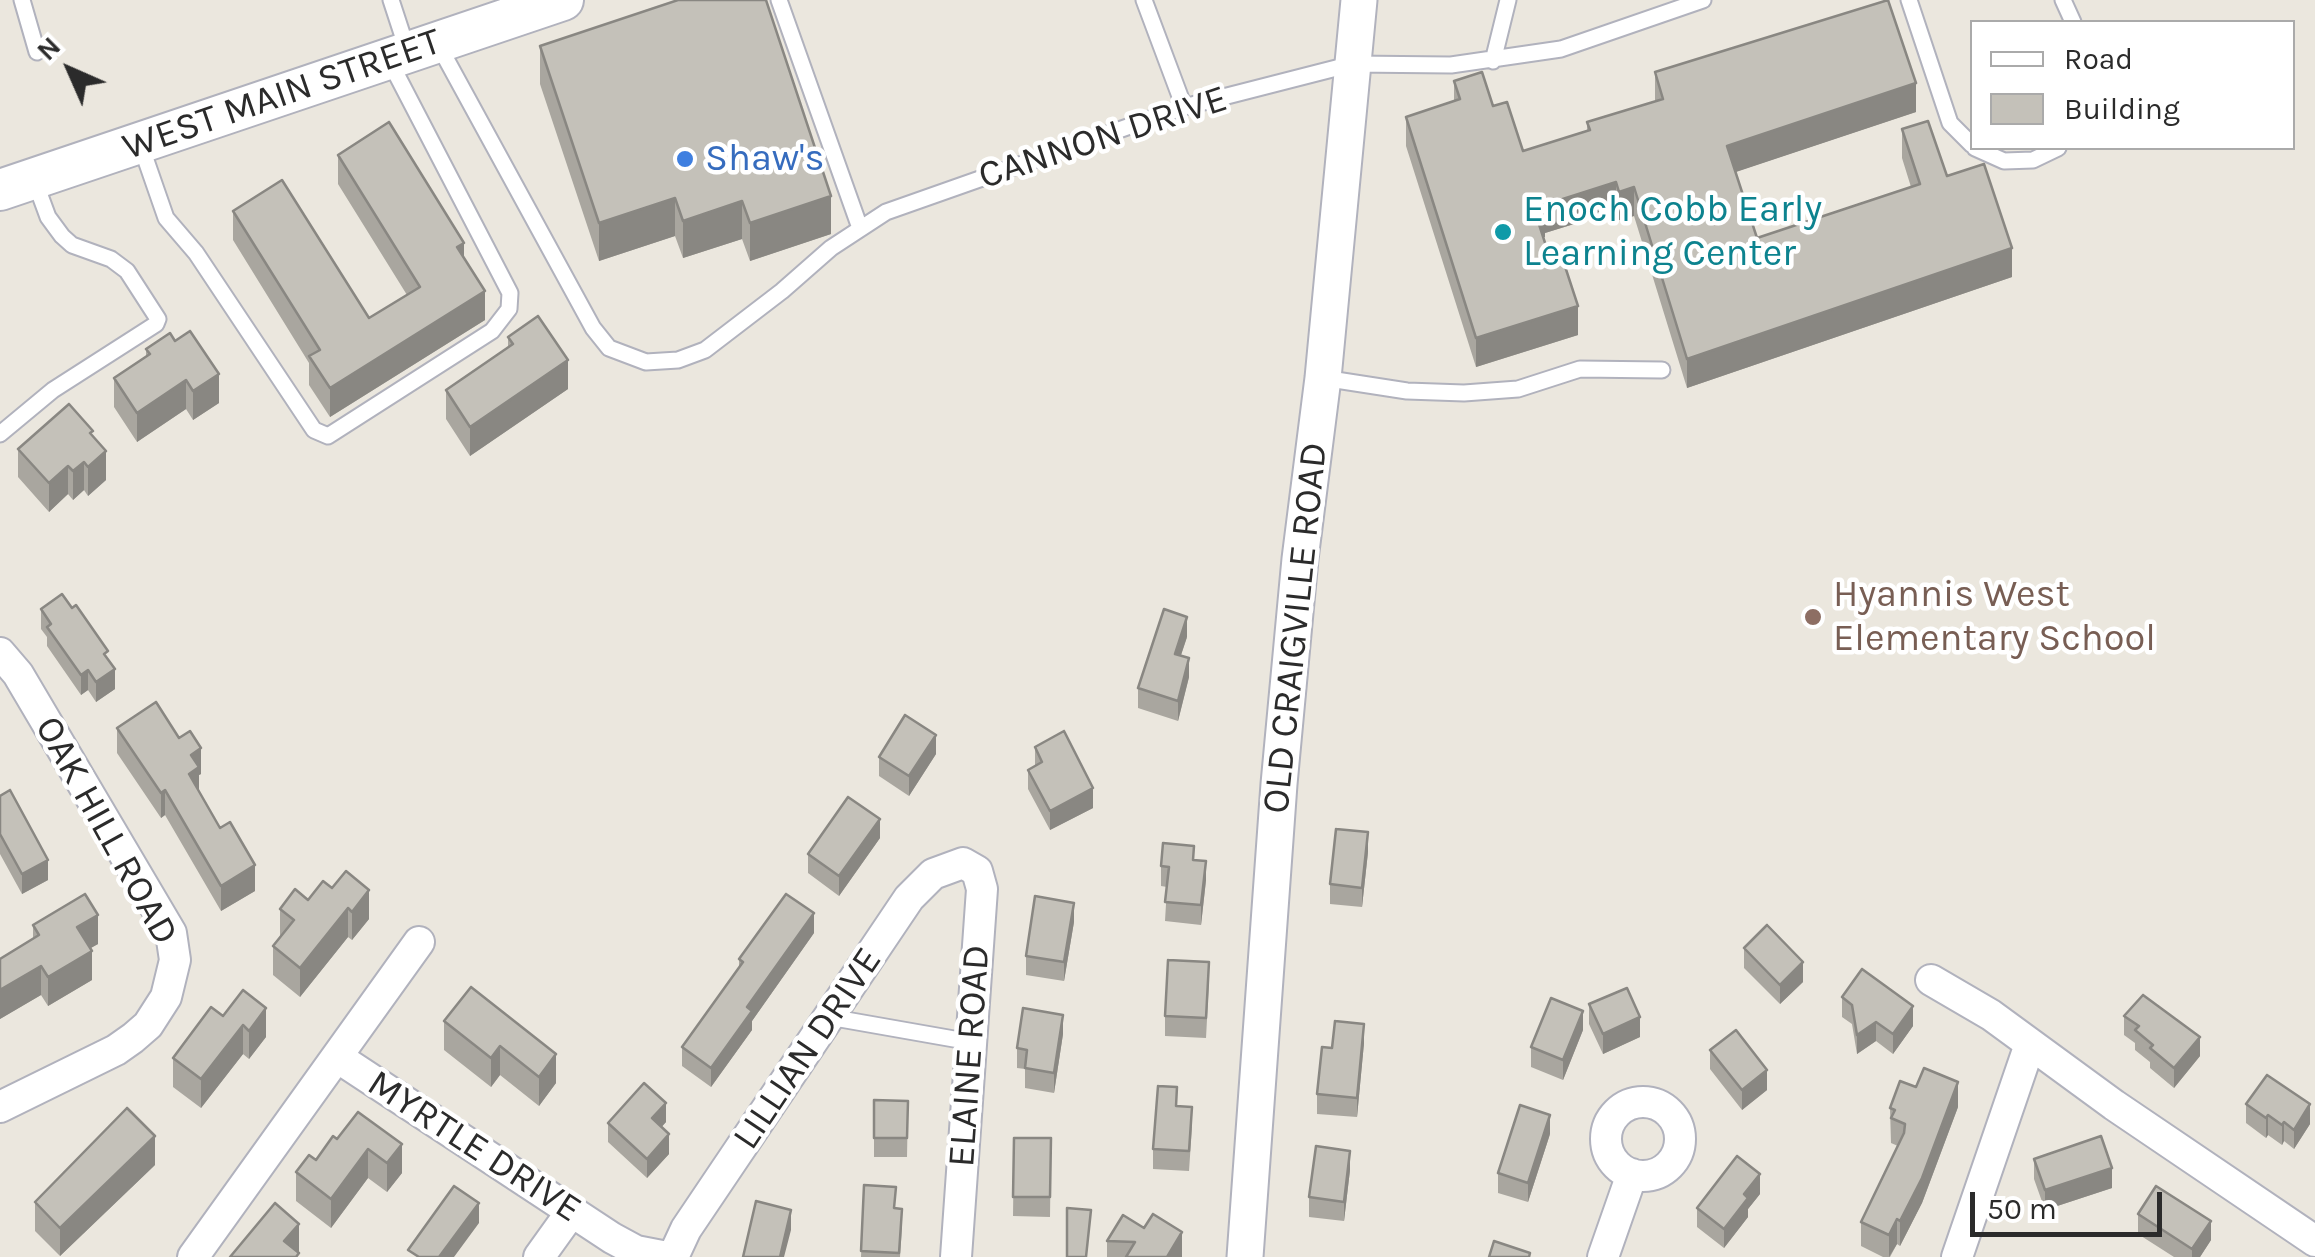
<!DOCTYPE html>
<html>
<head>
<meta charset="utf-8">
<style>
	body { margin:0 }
	#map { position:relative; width:2315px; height:1257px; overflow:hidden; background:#ebe7de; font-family:Karla,sans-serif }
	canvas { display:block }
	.legend { position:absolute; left:1970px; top:20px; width:325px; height:130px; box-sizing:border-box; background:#fff; border:2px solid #aaa; margin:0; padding:12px 18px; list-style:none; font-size:30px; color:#2b2b2b }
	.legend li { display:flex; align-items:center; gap:20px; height:50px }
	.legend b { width:50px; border:2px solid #aaa }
	.north { position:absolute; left:20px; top:20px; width:100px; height:100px; -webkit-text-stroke:8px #fff; paint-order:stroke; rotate:315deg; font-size:28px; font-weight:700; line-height:40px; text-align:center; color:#2b2b2b }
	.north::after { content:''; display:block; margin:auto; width:35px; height:45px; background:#2b2b2b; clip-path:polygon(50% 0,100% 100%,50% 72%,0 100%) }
	.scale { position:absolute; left:1970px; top:1192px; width:192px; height:45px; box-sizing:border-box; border:5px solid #2b2b2b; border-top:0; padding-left:12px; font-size:30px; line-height:35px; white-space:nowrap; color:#2b2b2b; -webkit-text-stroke:8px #fff; paint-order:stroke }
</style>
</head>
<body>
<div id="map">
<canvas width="2315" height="1257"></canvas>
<ul class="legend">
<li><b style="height:12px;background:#fff"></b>Road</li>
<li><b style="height:28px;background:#c4c1b9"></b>Building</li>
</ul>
<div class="north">N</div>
<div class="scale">50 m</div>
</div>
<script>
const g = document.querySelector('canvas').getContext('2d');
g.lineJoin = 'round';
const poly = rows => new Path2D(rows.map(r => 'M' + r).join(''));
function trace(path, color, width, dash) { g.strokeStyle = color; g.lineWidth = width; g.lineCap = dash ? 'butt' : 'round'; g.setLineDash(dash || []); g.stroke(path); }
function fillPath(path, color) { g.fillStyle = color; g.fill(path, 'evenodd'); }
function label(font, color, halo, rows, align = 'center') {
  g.font = font + ' Karla,sans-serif'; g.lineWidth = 9; g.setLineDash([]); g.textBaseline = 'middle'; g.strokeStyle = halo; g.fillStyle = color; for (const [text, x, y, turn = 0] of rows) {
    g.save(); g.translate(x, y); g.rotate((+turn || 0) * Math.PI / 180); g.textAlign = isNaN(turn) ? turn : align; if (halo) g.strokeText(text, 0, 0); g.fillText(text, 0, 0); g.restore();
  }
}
const service = poly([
	[22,0,37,52],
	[391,0,407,49],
	[779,0,860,228],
	[1144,0,1184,107],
	[1909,0,1950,123,1972,145],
	[2063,0,2073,22],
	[439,46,593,328,609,348,646,362,678,360,705,350,782,291,831,248,886,212,1184,107,1352,64,1451,65,1561,49,1703,0],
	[1493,61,1508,0],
	[141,146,166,218,196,253,314,430,328,436,492,331,509,309,510,293,389,60],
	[1975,148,2004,161,2033,160,2058,148],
	[1323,378,1407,391,1464,393,1518,389,1580,369,1662,370],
	[0,434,53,390,156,324,158,319,127,271,111,259,72,245,62,236,48,217,34,179],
	[829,1017,971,1042]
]);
const minor = poly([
	[0,653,18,674,171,933,175,960,166,997,148,1025,133,1038,116,1050,0,1107],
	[1931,980,1991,1015,2114,1105,2315,1241],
	[337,1057,612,1238,636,1251,667,1257],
	'1606 1139a37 37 0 1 1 74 0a37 37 0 1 1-74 0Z',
	[193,1257,419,942],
	[539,1257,572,1211],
	[673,1257,686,1229,909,898,933,874,963,863,977,871,982,889,956,1257],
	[1603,1257,1632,1174],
	[1957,1257,2030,1044]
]);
const tertiary = poly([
	[1245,1257,1279,784,1300,559,1323,378,1359,0]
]);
const secondary = poly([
	[0,190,563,0]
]);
trace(service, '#b1b2bd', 19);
trace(minor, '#b1b2bd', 34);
trace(tertiary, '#b1b2bd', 39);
trace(secondary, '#b1b2bd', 44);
trace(service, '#fff', 15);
trace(minor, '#fff', 30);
trace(tertiary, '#fff', 35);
trace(secondary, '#fff', 40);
fillPath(poly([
	[540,46,831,234,750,261,742,239,683,258,675,236,599,261,540,84],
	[1655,72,1916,112,1735,172,1757,238,1911,187,1902,158,1902,129,1947,176,2012,277,1687,388,1634,216,1619,220,1616,211,1545,233,1543,238,1578,335,1476,367,1406,146,1406,117,1454,101,1454,81,1493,106,1523,151,1587,131,1587,122,1655,101],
	[338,155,464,257,485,320,330,417,309,385,309,363,233,240,233,211,369,318,407,295,338,184],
	[508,337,568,389,470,456,446,419,446,390,508,348],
	[146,349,219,403,193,420,186,409,137,442,114,407,114,378,146,357],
	[93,436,106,480,88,496,84,490,73,500,68,494,49,512,18,477,18,449],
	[41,609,108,660,115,689,96,702,88,690,81,695,47,646,47,637,41,629],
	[1187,637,1181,655,1189,677,1178,721,1138,708,1138,688],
	[117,728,201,774,199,775,199,792,255,891,221,911,165,815,161,818,117,753],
	[1035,747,1093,808,1050,830,1028,789,1028,770,1035,766],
	[936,754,909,796,879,776,879,757],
	[0,796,48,880,22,894,0,854],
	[880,838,839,896,808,873,808,854],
	[1368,852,1362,907,1330,904,1330,884],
	[1194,860,1206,880,1201,925,1165,921,1167,887,1161,886,1161,866],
	[323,881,369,919,352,940,348,937,300,997,273,975,273,946,280,937,280,909,308,900],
	[1074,922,1064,981,1026,975,1026,956],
	[33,925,98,944,90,948,92,980,48,1006,41,995,0,1019,0,959,33,939],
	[814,933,752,1021,752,1030,711,1087,682,1066,682,1047,739,967,739,959],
	[1744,948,1803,982,1780,1004,1744,968],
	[1209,982,1206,1038,1165,1036,1165,1016],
	[471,987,556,1083,539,1106,500,1075,491,1087,444,1050,444,1021],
	[1842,997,1913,1026,1893,1054,1876,1041,1857,1054,1852,1024,1842,1017],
	[1589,1004,1640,1037,1603,1054,1589,1024],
	[223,1016,266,1037,249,1059,243,1054,201,1108,173,1087,173,1058],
	[2124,1016,2200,1056,2174,1088,2150,1068,2150,1062,2135,1050,2135,1043,2124,1035],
	[1583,1030,1563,1080,1531,1067,1531,1047],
	[1063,1034,1054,1093,1025,1088,1025,1069,1017,1068,1017,1048],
	[1364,1043,1357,1117,1317,1114,1317,1094,1332,1048],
	[1710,1050,1767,1090,1742,1110,1710,1069],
	[874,1100,908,1101,907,1157,874,1157],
	[2246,1104,2310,1124,2294,1149,2284,1141,2282,1145,2268,1135,2266,1138,2246,1123],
	[1177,1106,1192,1127,1189,1171,1153,1169,1153,1149],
	[1958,1107,1922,1203,1900,1246,1897,1244,1890,1257,1883,1257,1861,1246,1861,1222,1898,1146,1891,1143,1890,1108],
	[358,1112,402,1173,387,1192,368,1178,331,1228,296,1201,296,1172,316,1160,337,1139],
	[666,1122,661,1127,669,1154,647,1178,608,1142,608,1123],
	[1550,1134,1528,1202,1498,1193,1498,1173],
	[1014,1138,1051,1138,1050,1217,1013,1216],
	[2034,1159,2112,1188,2045,1210,2034,1179],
	[155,1165,60,1256,35,1231,35,1202],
	[1350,1170,1344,1221,1309,1217,1309,1197],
	[864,1185,895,1208,902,1228,900,1257,861,1257],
	[1760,1194,1748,1209,1748,1217,1724,1248,1697,1227,1697,1208],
	[2138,1214,2211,1240,2200,1257,2174,1257,2138,1234],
	[1123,1215,1182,1257,1107,1257,1107,1241]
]), '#a9a69f');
fillPath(poly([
	[1916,83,1916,112,1727,175,1727,146],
	[1616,182,1616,211,1545,233,1545,237,1535,240,1535,212,1544,205],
	[1634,187,1634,216,1619,220,1619,192],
	[831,196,831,234,750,261,750,223],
	[675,198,675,236,599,261,599,223],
	[742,201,742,239,683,258,683,221],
	[464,243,464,272,457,247],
	[2012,248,2012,277,1687,388,1687,359],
	[485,291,485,320,330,417,330,388],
	[1578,306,1578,335,1476,367,1476,338],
	[568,360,568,389,470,456,470,427],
	[219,374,219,403,193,420,193,391],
	[186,380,186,409,137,442,137,413],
	[106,451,106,480,88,496,88,467],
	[84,462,84,490,73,500,73,471],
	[68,466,68,494,49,512,49,483],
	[1187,617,1187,637,1175,673,1175,654],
	[1189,658,1189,677,1178,721,1178,701],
	[115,669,115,689,96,702,96,682],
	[88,670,88,690,81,695,81,675],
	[936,735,936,754,909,796,909,776],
	[201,748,201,774,199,775,199,792,189,774,191,755],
	[1093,788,1093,808,1050,830,1050,811],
	[165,790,165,815,161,818,161,793],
	[880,819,880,838,839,896,839,876],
	[1368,832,1368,852,1362,907,1362,888],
	[48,860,48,880,22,894,22,874],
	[1206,861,1206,880,1201,925,1201,905],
	[255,865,255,891,221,911,221,886],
	[369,890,369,919,352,940,352,912],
	[1074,903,1074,922,1064,981,1064,962],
	[348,908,348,937,300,997,300,968],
	[814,913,814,933,752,1021,752,1030,711,1087,711,1068,747,1007],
	[98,915,98,944,77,956,77,927],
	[92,951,92,980,48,1006,48,977],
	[1803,962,1803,982,1780,1004,1780,985],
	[41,966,41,995,0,1019,0,990],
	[1913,1006,1913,1026,1893,1054,1893,1034],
	[266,1008,266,1037,249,1059,249,1031],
	[1583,1011,1583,1030,1563,1080,1563,1060],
	[1063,1015,1063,1034,1054,1093,1054,1073],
	[1640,1017,1640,1037,1603,1054,1603,1034],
	[1876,1022,1876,1041,1857,1054,1857,1035],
	[1364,1024,1364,1043,1357,1117,1357,1098],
	[243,1025,243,1054,201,1108,201,1079],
	[2200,1037,2200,1056,2174,1088,2174,1068],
	[500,1046,500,1075,491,1087,491,1058],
	[556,1054,556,1083,539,1106,539,1077],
	[1767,1070,1767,1090,1742,1110,1742,1090],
	[1958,1082,1958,1107,1922,1203,1900,1246,1900,1221],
	[666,1103,666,1122,652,1138,652,1118],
	[2310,1104,2310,1124,2294,1149,2294,1130],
	[1550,1115,1550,1134,1528,1202,1528,1183],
	[2268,1115,2268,1135,2266,1138,2266,1118],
	[2284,1122,2284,1141,2282,1145,2282,1125],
	[669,1134,669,1154,647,1178,647,1159],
	[155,1136,155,1165,60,1256,60,1228],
	[402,1144,402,1173,387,1192,387,1163],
	[368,1149,368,1178,331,1228,331,1199],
	[1350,1151,1350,1170,1344,1221,1344,1202],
	[2112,1168,2112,1188,2045,1210,2045,1190],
	[1760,1174,1760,1194,1748,1209,1748,1217,1724,1248,1724,1229,1744,1194],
	[479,1203,479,1223,454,1257,439,1257],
	[791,1210,791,1230,784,1257,780,1257],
	[1897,1219,1897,1244,1889,1257,1889,1235],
	[2211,1221,2211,1240,2200,1257,2192,1257,2192,1249],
	[299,1224,299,1253,284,1241],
	[1182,1232,1182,1257,1167,1257]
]), '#898782');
const building = poly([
	[678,0,766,0,831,196,750,223,742,201,683,221,675,198,599,223,540,46,678,0],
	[1888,0,1916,83,1727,146,1757,238,1920,184,1902,129,1928,121,1947,176,1984,164,2012,248,1687,359,1634,187,1619,192,1616,182,1544,205,1545,208,1535,212,1548,252,1559,248,1578,306,1476,338,1406,117,1460,99,1454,81,1482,72,1493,106,1507,102,1523,151,1590,130,1587,122,1663,99,1655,72,1888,0],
	[389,122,464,243,457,247,485,291,330,388,309,356,320,350,233,211,282,180,369,318,420,287,338,155,389,122],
	[538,316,568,360,470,427,446,390,513,344,508,337,538,316],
	[190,331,219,374,193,391,186,380,137,413,114,378,150,354,146,349,170,333,175,341,190,331],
	[69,404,93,431,90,433,106,451,88,467,84,462,73,471,68,466,49,483,18,449,69,404],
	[62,594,72,608,76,605,108,651,104,654,115,669,96,682,88,670,81,675,47,627,51,624,41,609,62,594],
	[1164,609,1187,617,1175,654,1189,658,1178,701,1138,688,1164,609],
	[156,702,179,738,190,731,201,748,191,755,199,767,189,774,220,828,230,822,255,865,221,886,165,790,161,793,117,728,156,702],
	[905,715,936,735,909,776,879,757,905,715],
	[1064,731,1093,788,1050,811,1028,770,1042,762,1035,747,1064,731],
	[10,790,48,860,22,874,0,834,0,796,10,790],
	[848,797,880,819,839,876,808,854,848,797],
	[1336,829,1368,832,1362,888,1330,884,1336,829],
	[1163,843,1194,846,1193,860,1206,861,1201,905,1165,902,1169,867,1161,866,1163,843],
	[346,871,369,890,352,912,348,908,300,968,273,946,294,920,280,909,295,889,308,900,323,881,332,888,346,871],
	[85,894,98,915,77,927,92,951,48,977,41,966,0,990,0,959,39,935,33,925,85,894],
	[786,894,814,913,747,1007,752,1011,711,1068,682,1047,743,962,739,959,786,894],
	[1035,896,1074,903,1064,962,1026,956,1035,896],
	[1767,925,1803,962,1780,985,1744,948,1767,925],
	[1168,960,1209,962,1206,1018,1165,1016,1168,960],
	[1862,969,1913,1006,1893,1034,1876,1022,1857,1035,1852,1005,1842,997,1862,969],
	[471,987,556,1054,539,1077,500,1046,491,1058,444,1021,471,987],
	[1627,988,1640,1017,1603,1034,1589,1004,1627,988],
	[243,990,266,1008,249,1031,243,1025,201,1079,173,1058,211,1007,223,1016,243,990],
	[2143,995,2200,1037,2174,1068,2150,1048,2153,1045,2135,1030,2139,1026,2124,1016,2143,995],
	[1551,998,1583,1011,1563,1060,1531,1047,1551,998],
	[1023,1008,1063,1015,1054,1073,1025,1068,1027,1050,1017,1048,1023,1008],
	[1335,1021,1364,1024,1357,1098,1317,1094,1322,1047,1332,1048,1335,1021],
	[1736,1030,1767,1070,1742,1090,1710,1050,1736,1030],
	[1924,1068,1958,1082,1922,1178,1900,1221,1897,1219,1889,1235,1861,1222,1904,1133,1905,1124,1891,1118,1895,1110,1890,1108,1900,1081,1916,1087,1924,1068],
	[2267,1075,2310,1104,2294,1130,2284,1122,2282,1125,2268,1115,2266,1118,2246,1104,2267,1075],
	[644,1083,666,1103,652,1118,669,1134,647,1159,608,1123,644,1083],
	[1158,1086,1177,1087,1176,1106,1192,1107,1189,1151,1153,1149,1158,1086],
	[874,1100,908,1101,907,1138,874,1138,874,1100],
	[1520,1105,1550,1115,1528,1183,1498,1173,1520,1105],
	[127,1108,155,1136,60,1228,35,1202,127,1108],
	[358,1112,402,1144,387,1163,368,1149,331,1199,296,1172,309,1155,316,1160,333,1136,337,1139,358,1112],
	[2101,1136,2112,1168,2045,1190,2034,1159,2101,1136],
	[1014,1138,1051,1138,1050,1197,1013,1197,1014,1138],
	[1316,1146,1350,1151,1344,1202,1309,1197,1316,1146],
	[1737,1156,1760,1174,1744,1194,1748,1198,1724,1229,1697,1208,1737,1156],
	[864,1185,896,1187,894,1208,902,1209,899,1253,861,1251,864,1185],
	[454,1186,479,1203,439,1257,419,1257,408,1250,454,1186],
	[2156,1186,2211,1221,2192,1249,2138,1214,2156,1186],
	[756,1201,791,1210,780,1257,743,1257,756,1201],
	[275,1203,299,1224,284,1241,299,1253,296,1257,230,1257,275,1203],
	[1067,1208,1091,1210,1086,1257,1067,1257,1067,1208],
	[1153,1214,1182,1232,1167,1257,1126,1257,1135,1242,1107,1241,1123,1215,1144,1228,1153,1214],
	[1494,1241,1530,1253,1529,1257,1489,1257,1494,1241]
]);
fillPath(building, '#c4c1b9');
trace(building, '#898782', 2.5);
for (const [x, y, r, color] of [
	[685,159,10,"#3f7fe0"],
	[1503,232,10,"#0f9aa8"],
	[1813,617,10,"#8d6e63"]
]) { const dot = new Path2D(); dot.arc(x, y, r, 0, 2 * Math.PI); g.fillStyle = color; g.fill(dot); trace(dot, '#fff', 4); }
label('38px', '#2b2b2b', '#fff', [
	["WEST MAIN STREET",282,95,-19],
	["CANNON DRIVE",1103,138,-18],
	["OLD CRAIGVILLE ROAD",1296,628,-84],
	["OAK HILL ROAD",106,831,61],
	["LILLIAN DRIVE",808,1049,-56],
	["ELAINE ROAD",970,1056,-86],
	["MYRTLE DRIVE",474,1147,33]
]);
label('38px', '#366cbe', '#fff', [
	["Shaw's",705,159]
], 'left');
label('38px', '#0d838f', '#fff', [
	["Enoch Cobb Early",1523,210],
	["Learning Center",1523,254]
], 'left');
label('38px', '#785e54', '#fff', [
	["Hyannis West",1833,595],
	["Elementary School",1833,639]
], 'left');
</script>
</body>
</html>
